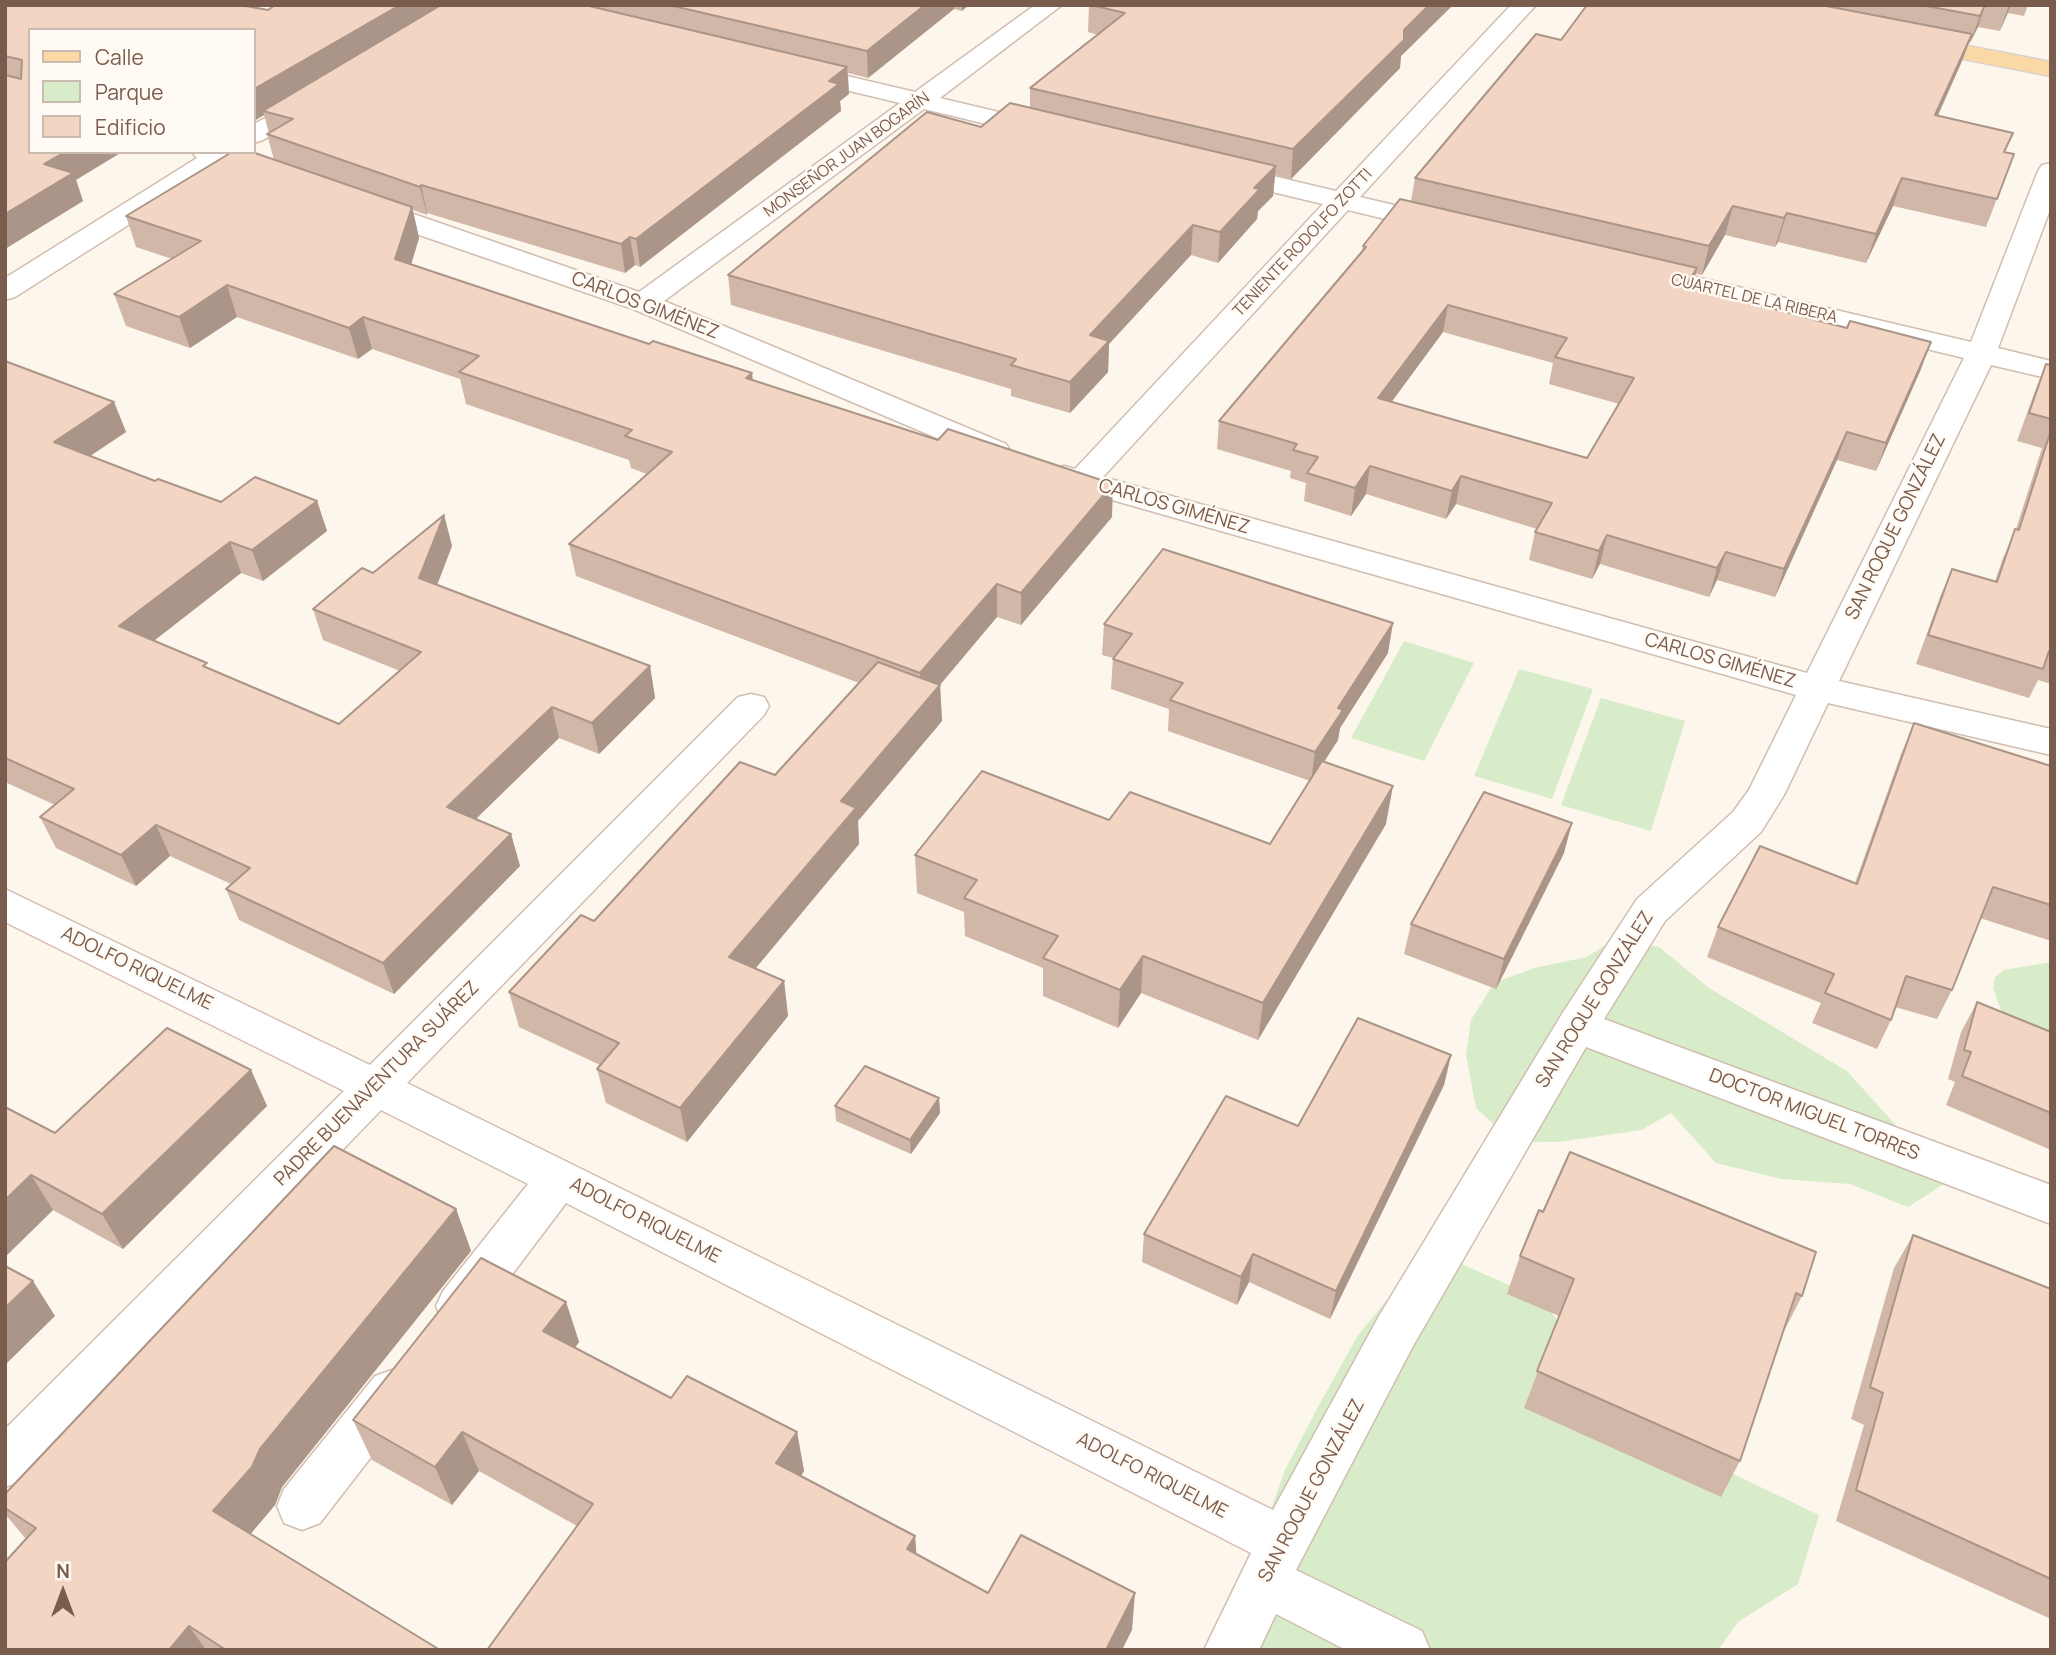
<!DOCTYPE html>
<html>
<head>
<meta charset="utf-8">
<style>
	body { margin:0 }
	#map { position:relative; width:2056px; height:1655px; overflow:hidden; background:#fdf6ec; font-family:Manrope,sans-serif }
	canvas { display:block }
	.frame { position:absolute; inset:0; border:7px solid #7a5c4d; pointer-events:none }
	.legend { position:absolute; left:28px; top:28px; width:228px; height:126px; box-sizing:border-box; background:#fffaf3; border:2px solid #cabbb1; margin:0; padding:9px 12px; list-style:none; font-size:21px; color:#7a5c4d }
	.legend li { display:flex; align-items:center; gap:14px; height:35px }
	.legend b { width:35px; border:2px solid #cabbb1 }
	.north { position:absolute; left:28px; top:1557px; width:70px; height:70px; -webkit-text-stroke:5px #fffaf3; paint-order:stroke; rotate:0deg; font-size:19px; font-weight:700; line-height:28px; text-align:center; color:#7a5c4d }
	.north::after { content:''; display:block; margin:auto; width:24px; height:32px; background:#7a5c4d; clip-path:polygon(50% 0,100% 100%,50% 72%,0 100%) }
</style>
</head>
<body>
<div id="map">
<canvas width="2056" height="1655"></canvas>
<div class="frame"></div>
<ul class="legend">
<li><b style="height:9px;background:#fbd9a5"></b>Calle</li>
<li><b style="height:19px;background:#d8ecc9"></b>Parque</li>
<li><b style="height:19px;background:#f3d5c3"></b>Edificio</li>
</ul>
<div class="north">N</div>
</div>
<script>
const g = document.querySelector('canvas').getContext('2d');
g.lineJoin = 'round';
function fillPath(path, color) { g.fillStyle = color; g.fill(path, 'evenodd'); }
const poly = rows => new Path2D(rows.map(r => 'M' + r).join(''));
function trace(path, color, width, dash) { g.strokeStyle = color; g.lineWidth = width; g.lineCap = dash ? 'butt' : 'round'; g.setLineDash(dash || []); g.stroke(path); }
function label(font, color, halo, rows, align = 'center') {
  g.font = font + ' Manrope,sans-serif'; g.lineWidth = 5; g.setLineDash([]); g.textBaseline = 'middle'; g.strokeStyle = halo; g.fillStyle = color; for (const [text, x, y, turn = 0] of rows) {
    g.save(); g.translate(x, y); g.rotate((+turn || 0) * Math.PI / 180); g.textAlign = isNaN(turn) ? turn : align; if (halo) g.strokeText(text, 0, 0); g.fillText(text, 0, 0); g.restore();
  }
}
fillPath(poly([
	[1404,641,1474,663,1424,761,1351,738],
	[1519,669,1593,689,1552,799,1474,776],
	[1601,698,1685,721,1651,831,1561,805],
	[1613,940,1659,947,1709,988,1847,1071,1947,1182,1908,1207,1850,1184,1781,1179,1716,1163,1671,1113,1641,1130,1559,1142,1513,1142,1476,1108,1466,1055,1471,1020,1494,983,1534,968,1587,957],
	[2051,962,2051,1042,2013,1028,2000,1008,1993,988,1995,977,2004,970],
	[1453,1260,1542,1300,1577,1346,1704,1460,1819,1515,1798,1584,1738,1622,1718,1650,1245,1650,1261,1537,1285,1470,1317,1409,1358,1335,1395,1290]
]), '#d8ecc9');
const minor = poly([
	[1035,5,1062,5,940,98,1053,125,1057,130,1053,135,1044,138,924,109,664,301,1006,444,1011,451,1006,458,995,460,984,458,633,309,356,213,352,207,356,201,366,199,376,201,639,292,900,103,787,76,784,71,787,66,796,64,915,92,1035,5],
	[1511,5,1536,5,1360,197,1449,218,1453,224,1449,230,1439,232,1348,210,1103,477,1807,673,1964,358,1631,278,1627,272,1631,266,1641,264,1971,342,2038,171,2042,165,2051,163,2051,207,1998,348,2051,361,2051,379,1991,365,1839,681,2051,729,2051,755,1828,703,1784,795,1761,832,1665,921,1604,1019,2051,1185,2051,1224,1586,1047,1413,1346,1296,1570,1422,1631,1430,1650,1346,1650,1276,1614,1259,1650,1204,1650,1251,1553,566,1203,477,1321,460,1327,443,1321,436,1306,443,1291,528,1184,381,1110,23,1481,5,1487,5,1429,344,1091,5,922,5,889,370,1065,738,697,751,694,764,697,769,706,764,715,407,1083,1273,1510,1379,1316,1562,1014,1637,899,1733,812,1749,790,1796,695,1070,488,1053,483,1048,476,1053,469,1064,466,1075,469,1323,204,1213,178,1209,172,1213,166,1222,164,1336,191,1511,5],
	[312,93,321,96,325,101,321,106,263,140,254,143,254,124,312,93],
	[192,152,238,152,281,169,285,175,281,181,272,183,221,166,15,297,5,300,5,278,197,158,192,152],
	[392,1370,409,1376,416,1392,409,1408,320,1523,302,1530,284,1523,277,1506,284,1489,375,1376,392,1370]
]);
const major = poly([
	[1916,36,2051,62,2051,76,1907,48,1904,43,1907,38,1916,36]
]);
trace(minor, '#d1beb0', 3);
trace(major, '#dad1cd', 3);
fillPath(minor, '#fff');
fillPath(major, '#fbd9a5');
fillPath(poly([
	[5,5,268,10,275,5,969,5,962,11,954,9,868,78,848,73,849,94,840,101,841,111,640,267,635,265,625,273,427,213,427,215,413,210,419,238,411,265,753,381,1112,517,1021,625,997,617,940,685,942,721,858,821,859,844,755,969,784,981,788,1016,687,1142,606,1103,597,1069,600,1065,519,1027,509,992,594,921,775,775,859,683,576,576,569,544,647,474,631,468,629,460,466,404,460,379,372,349,358,359,237,317,190,348,126,326,114,294,172,259,136,247,126,216,274,160,267,134,269,133,264,115,254,121,254,30,30,30,76,180,83,201,5,249],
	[1089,5,1453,5,1401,56,1400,68,1291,179,1275,175,1273,196,1258,211,1257,219,1218,263,1191,255,1109,344,1108,372,1070,413,1011,396,1011,389,731,305,728,275,1030,108,1030,88,1098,35,1088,32],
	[1587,5,2028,5,2024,16,2008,13,2000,31,1978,27,1970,43,1969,43,1962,61,1938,116,2006,152,2014,154,1986,227,1893,206,1866,263,1778,242,1775,247,1725,235,1702,275,1696,274,1692,288,1921,369,1876,471,1837,460,1775,597,1717,580,1709,597,1600,564,1592,579,1529,560,1535,532,1537,529,1456,504,1446,519,1366,494,1351,516,1304,501,1306,483,1290,478,1291,471,1217,449,1219,421,1362,252,1363,246,1411,201,1415,178,1561,40],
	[1443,332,1553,363,1549,384,1619,404,1587,458,1391,402],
	[5,361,114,402,126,432,90,456,155,481,221,502,317,501,327,531,263,581,241,573,153,641,209,669,339,724,400,671,323,640,313,609,373,573,444,515,452,546,437,584,650,666,655,698,599,754,559,738,476,819,511,834,520,866,394,994,239,920,226,889,231,884,170,856,136,886,56,848,40,817,55,805,5,782],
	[2046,364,2051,365,2051,684,2038,680,2029,698,1916,664,1940,597,1952,569,1995,581,2003,558,2016,529,2042,448,2017,441,2035,391],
	[1104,624,1388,653,1340,728,1338,740,1324,762,1386,824,1258,1040,1141,993,1118,1028,1043,996,1043,968,965,936,964,912,917,893,915,855,1109,820,1270,844,1310,781,1168,731,1169,709,1111,689,1113,658,1102,655],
	[1914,723,2051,766,2051,941,1980,918,1952,990,1937,1019,1895,1007,1891,1020,1877,1049,1812,1023,1821,1003,1707,957,1718,927,1855,883,1901,754],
	[1564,853,1496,989,1404,954,1411,924],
	[1977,1002,2051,1032,2051,1150,1946,1105,1955,1082,1948,1079,1961,1032],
	[1451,1055,1444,1085,1330,1319,1249,1282,1237,1305,1142,1262,1144,1234,1298,1126],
	[251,1070,267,1106,123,1249,53,1210,5,1257,5,1107,55,1133],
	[939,1098,940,1113,911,1154,836,1121,835,1106],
	[456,1209,471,1251,282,1487,275,1505,250,1534,440,1650,5,1650,26,1539,5,1514,5,1494],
	[1539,1210,1802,1296,1783,1333,1740,1461,1721,1497,1524,1408,1559,1316,1507,1294,1520,1256],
	[1913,1235,2051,1289,2051,1619,1836,1521,1864,1425,1851,1419,1894,1268],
	[566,1302,579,1342,575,1348,671,1398,797,1432,804,1471,801,1476,915,1536,916,1554,988,1593,1132,1630,577,1526,479,1471,452,1505,372,1460,353,1420]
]), '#d1b7a8');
fillPath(poly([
	[400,5,450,5,263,111,264,115,254,121,254,89],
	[925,5,954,5,954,9,868,78,867,51],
	[962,5,969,5,962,11],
	[1429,5,1453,5,1401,56,1400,68,1291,179,1293,149,1404,30],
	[1985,5,1978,27,1970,43,1980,16],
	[2009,5,2011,5,2000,31],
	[1972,34,1962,61,1925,143,1935,115],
	[847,67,849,94,840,101,841,111,640,267,636,239],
	[65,152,122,152,76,180,83,201,5,249,5,214,44,164],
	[1276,166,1273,196,1258,211,1257,219,1218,263,1220,232,1254,188],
	[1902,178,1893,206,1866,263,1876,234],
	[421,185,427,213,427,215,420,187],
	[1733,206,1725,235,1702,275,1709,246],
	[412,207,419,238,403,291,395,259],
	[1787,213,1778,242,1775,247,1784,218],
	[1193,225,1191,255,1109,344,1108,372,1070,413,1070,382,1090,335],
	[630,237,635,265,625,273,621,244],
	[1697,268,1690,295,1686,286],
	[227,285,237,317,190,348,179,317],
	[1448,305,1443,332,1374,426,1378,398],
	[363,317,372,349,358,359,349,328],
	[1931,342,1921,369,1876,471,1886,443],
	[752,373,756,405,746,378],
	[114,402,126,432,66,472,54,442],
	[1847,432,1837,460,1775,597,1784,569],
	[1370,466,1366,494,1351,516,1355,488],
	[1461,476,1456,504,1446,519,1452,491],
	[1113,484,1112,517,1021,625,1021,593],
	[317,501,327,531,263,581,252,550],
	[444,515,452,546,428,609,419,578],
	[1607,535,1600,564,1592,579,1599,551],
	[230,542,241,573,132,658,119,626],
	[1726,552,1717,580,1709,597,1717,568],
	[997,584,997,617,922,706,920,673],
	[1393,623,1388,653,1340,728,1338,740,1311,782,1315,752,1338,708],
	[650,666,655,698,599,754,592,723],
	[940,685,942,721,858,821,859,844,735,993,729,957,841,801],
	[552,707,559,738,456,838,447,807],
	[1393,786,1386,824,1258,1040,1263,1003],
	[1572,823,1564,853,1496,989,1504,959],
	[156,825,170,856,136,886,121,855],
	[511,834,520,866,394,994,383,963],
	[1143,956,1141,993,1118,1028,1120,990],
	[784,981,788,1016,687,1142,680,1108],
	[1451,1055,1444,1085,1330,1319,1336,1291],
	[251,1070,267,1106,123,1249,102,1214],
	[939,1098,940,1113,911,1154,910,1140],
	[31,1175,53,1210,5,1257,5,1200],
	[456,1209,471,1251,282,1487,275,1505,238,1549,213,1511,260,1449],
	[1253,1254,1249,1282,1237,1305,1241,1277],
	[33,1281,55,1316,5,1365,5,1308],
	[566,1302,579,1342,557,1371,543,1331],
	[462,1432,479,1471,452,1505,435,1467],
	[797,1432,804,1471,784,1501,776,1463],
	[915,1536,918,1574,907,1549],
	[1135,1593,1132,1630,1122,1650,1106,1650],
	[189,1626,206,1650,169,1650]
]), '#aa9588');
const building = poly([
	[5,5,240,5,268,10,275,5,400,5,254,89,254,30,30,30,30,152,65,152,44,164,73,173,5,214,5,75,21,79,22,60,5,56,5,5],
	[441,5,585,5,847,67,829,81,839,84,636,239,630,237,621,244,421,185,420,187,267,134,293,119,263,111,441,5],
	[669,5,925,5,867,51,669,5],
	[1091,5,1429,5,1404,30,1404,40,1293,149,1030,88,1125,13,1091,5],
	[1587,5,1821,5,1972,34,1935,115,2013,133,2004,152,2014,154,1997,199,1902,178,1876,234,1787,213,1784,218,1733,206,1709,246,1415,178,1536,34,1561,40,1587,5],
	[1921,5,1985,5,1980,16,1921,5],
	[1010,103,1276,166,1254,188,1260,189,1220,232,1193,225,1090,335,1109,341,1070,382,1011,365,1016,359,728,275,927,112,981,127,1010,103],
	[232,152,252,152,412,207,395,259,649,344,653,341,752,373,746,378,938,440,948,429,1113,484,1021,593,997,584,920,673,569,544,672,452,625,436,632,430,459,372,479,356,363,317,349,328,227,285,179,317,114,294,201,241,126,216,232,152],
	[1400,199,1697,268,1686,286,1847,328,1850,321,1931,342,1886,443,1847,432,1784,569,1726,552,1717,568,1607,535,1599,551,1535,532,1552,503,1461,476,1452,491,1370,466,1355,488,1307,473,1318,457,1293,450,1297,444,1219,421,1366,247,1363,246,1400,199],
	[1448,305,1567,338,1555,357,1634,378,1587,458,1378,398,1448,305],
	[5,361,114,402,54,442,155,481,158,479,221,502,255,477,317,501,252,550,230,542,119,626,207,663,203,666,339,724,421,652,313,609,362,568,373,573,444,515,419,578,650,666,592,723,552,707,447,807,511,834,383,963,226,889,250,868,156,825,121,855,40,817,74,789,5,758,5,361],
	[2046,364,2051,365,2051,419,2029,413,2046,364],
	[2051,430,2051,651,2049,651,2043,669,1928,635,1952,569,1997,582,2015,529,2019,530,2051,430],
	[1163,549,1393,623,1338,708,1343,710,1315,752,1170,700,1183,683,1113,659,1132,634,1104,624,1163,549],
	[878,662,940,685,841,801,856,808,729,957,784,981,680,1108,597,1069,619,1043,509,992,581,915,594,921,740,762,775,775,878,662],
	[1914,723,2051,766,2051,905,1993,887,1952,990,1906,976,1891,1020,1825,993,1834,974,1718,927,1760,846,1857,884,1914,723],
	[1322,761,1393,786,1263,1003,1143,956,1120,990,1043,958,1058,936,964,898,977,880,915,855,982,771,1109,820,1130,792,1270,844,1322,761],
	[1484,792,1572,823,1504,959,1411,924,1484,792],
	[1977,1002,2051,1032,2051,1113,1962,1076,1971,1052,1964,1050,1977,1002],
	[1358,1018,1451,1055,1336,1291,1253,1254,1241,1277,1144,1234,1226,1096,1298,1126,1358,1018],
	[167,1028,251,1070,102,1214,31,1175,5,1200,5,1107,55,1133,167,1028],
	[865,1066,939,1098,910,1140,835,1106,865,1066],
	[334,1146,456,1209,260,1449,252,1467,213,1511,440,1650,226,1650,189,1626,169,1650,5,1650,5,1562,36,1528,5,1508,5,1494,334,1146],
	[1570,1152,1816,1252,1802,1296,1796,1293,1740,1461,1537,1371,1574,1279,1520,1256,1539,1210,1543,1212,1570,1152],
	[1913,1235,2051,1289,2051,1579,1856,1490,1883,1393,1870,1387,1913,1235],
	[481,1258,566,1302,543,1331,671,1398,687,1376,797,1432,776,1463,915,1536,907,1549,988,1593,1021,1535,1135,1593,1106,1650,487,1650,593,1504,462,1432,435,1467,353,1420,481,1258],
	[5,1266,33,1281,5,1308,5,1266]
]);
fillPath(building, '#f3d5c3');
trace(building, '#aa9588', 2);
label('16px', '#7a5c4d', '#fffaf3', [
	["MONSEÑOR JUAN BOGARÍN",847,155,-36],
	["TENIENTE RODOLFO ZOTTI",1303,243,-47],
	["CUARTEL DE LA RIBERA",1754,299,13]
]);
label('19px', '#7a5c4d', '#fffaf3', [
	["CARLOS GIMÉNEZ",645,306,21],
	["CARLOS GIMÉNEZ",1174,507,16],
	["SAN ROQUE GONZÁLEZ",1896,527,-64],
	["CARLOS GIMÉNEZ",1720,661,16],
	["ADOLFO RIQUELME",137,969,26],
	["SAN ROQUE GONZÁLEZ",1595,1000,-58],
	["PADRE BUENAVENTURA SUÁREZ",377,1084,-45],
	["DOCTOR MIGUEL TORRES",1814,1115,21],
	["ADOLFO RIQUELME",645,1221,27],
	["ADOLFO RIQUELME",1152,1476,27],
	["SAN ROQUE GONZÁLEZ",1312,1491,-62]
]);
</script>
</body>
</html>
